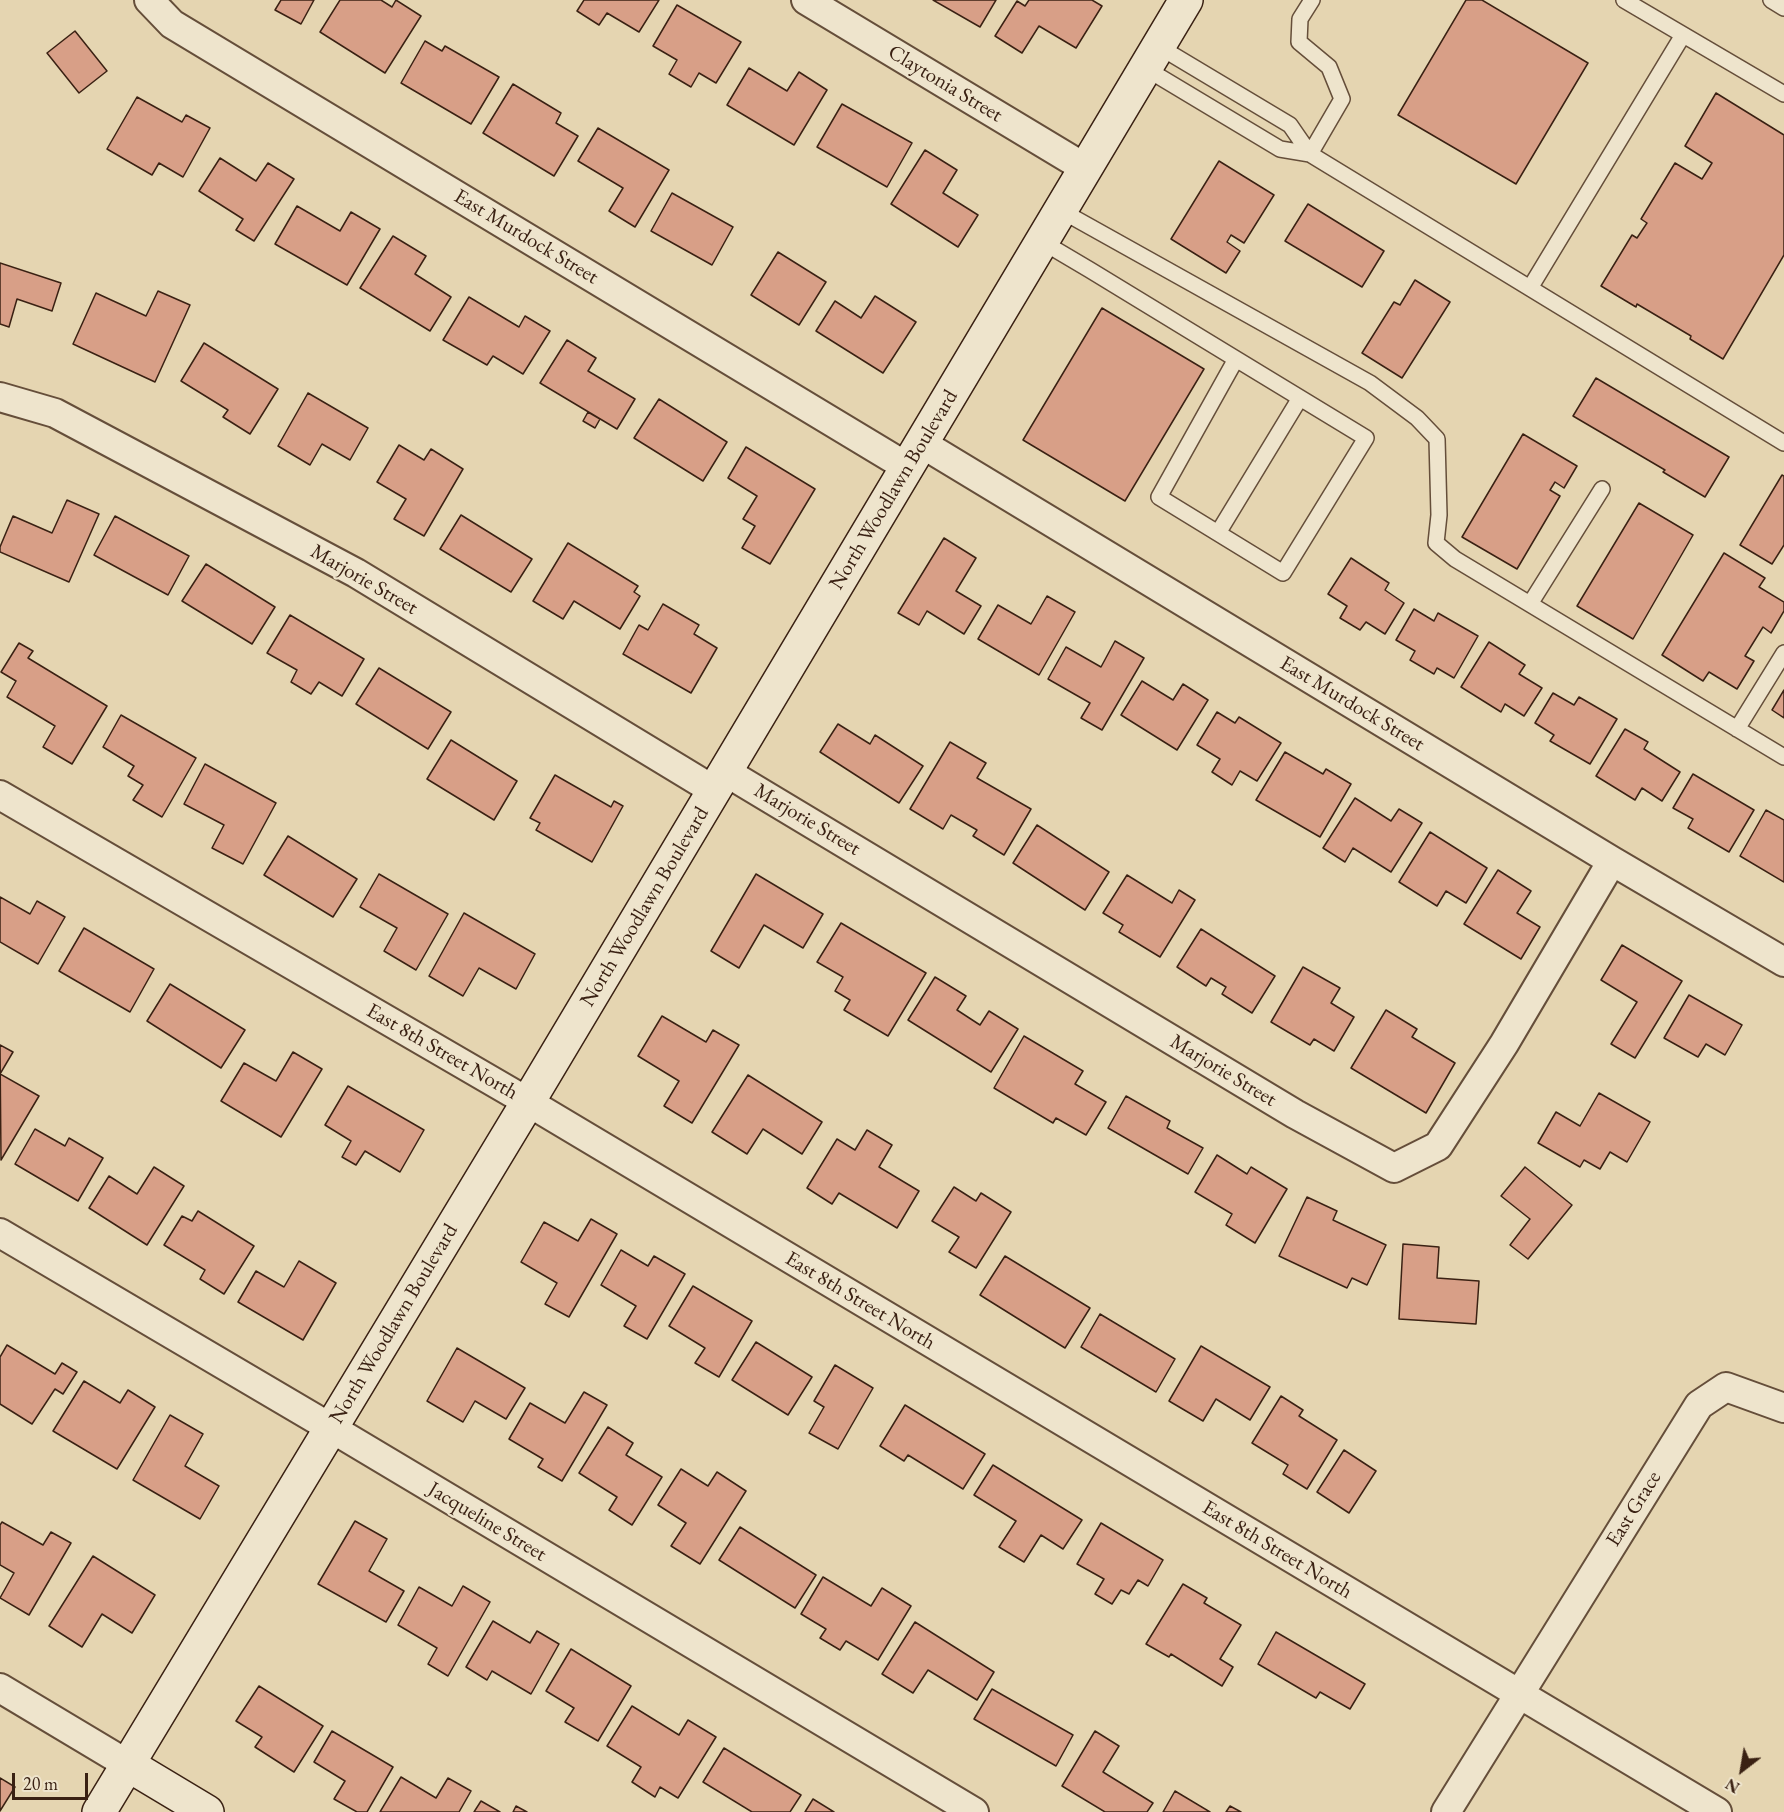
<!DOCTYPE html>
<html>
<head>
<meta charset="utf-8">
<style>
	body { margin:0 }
	#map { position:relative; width:1784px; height:1812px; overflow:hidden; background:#e5d5b1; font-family:"EB Garamond",serif }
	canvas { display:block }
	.north { position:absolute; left:1712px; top:1740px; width:60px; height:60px; -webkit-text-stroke:4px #eee4cc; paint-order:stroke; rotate:211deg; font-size:16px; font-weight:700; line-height:24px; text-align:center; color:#3a2113 }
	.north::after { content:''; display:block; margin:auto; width:21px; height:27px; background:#3a2113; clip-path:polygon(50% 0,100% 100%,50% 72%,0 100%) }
	.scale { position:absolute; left:12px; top:1773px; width:76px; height:27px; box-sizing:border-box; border:3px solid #3a2113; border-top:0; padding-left:8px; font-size:18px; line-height:21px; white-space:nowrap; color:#3a2113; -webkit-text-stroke:4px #eee4cc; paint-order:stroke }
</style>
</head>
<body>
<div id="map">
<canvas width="1784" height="1812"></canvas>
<div class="north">N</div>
<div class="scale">20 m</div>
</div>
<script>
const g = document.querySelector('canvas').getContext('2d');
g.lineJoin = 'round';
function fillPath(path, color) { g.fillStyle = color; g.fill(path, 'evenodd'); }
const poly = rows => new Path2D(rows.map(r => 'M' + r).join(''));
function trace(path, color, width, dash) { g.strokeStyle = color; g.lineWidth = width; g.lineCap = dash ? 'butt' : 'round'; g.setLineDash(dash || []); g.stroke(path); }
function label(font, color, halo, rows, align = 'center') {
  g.font = font + ' "EB Garamond",serif'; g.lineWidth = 4.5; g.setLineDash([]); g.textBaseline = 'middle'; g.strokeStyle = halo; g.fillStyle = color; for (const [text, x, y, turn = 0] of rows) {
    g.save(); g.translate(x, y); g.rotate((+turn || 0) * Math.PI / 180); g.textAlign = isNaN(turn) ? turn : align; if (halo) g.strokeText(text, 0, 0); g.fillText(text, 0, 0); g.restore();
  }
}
const building = poly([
	[281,0,314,0,301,24,275,10,281,0],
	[340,0,381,0,392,7,396,0,421,16,385,73,320,32,340,0],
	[584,0,659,0,639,32,607,13,599,25,577,11,584,0],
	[933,0,996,0,980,27,933,0],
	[1029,0,1092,0,1102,6,1076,48,1039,26,1022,53,995,36,1017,1,1025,6,1029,0],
	[1466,0,1482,0,1588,63,1516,184,1398,115,1466,0],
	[677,5,741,42,716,83,699,73,691,87,669,74,677,60,653,46,677,5],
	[75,31,107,71,79,93,47,53,75,31],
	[425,41,442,51,445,46,499,77,471,124,401,83,425,41],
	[749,68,787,91,799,72,827,90,794,145,727,105,749,68],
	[513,84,561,113,556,123,578,136,554,176,483,133,513,84],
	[1716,93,1784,135,1784,255,1723,359,1690,339,1691,336,1637,304,1636,307,1601,286,1632,235,1637,238,1647,223,1641,219,1675,163,1702,179,1712,163,1685,146,1716,93],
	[137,97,182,122,186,115,210,128,183,177,159,163,152,175,107,149,137,97],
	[842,104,912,143,887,187,817,147,842,104],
	[598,128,669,170,635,227,609,211,623,188,578,161,598,128],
	[925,150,957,170,943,193,978,215,958,247,891,204,925,150],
	[220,158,256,181,268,163,294,179,254,241,236,230,243,219,199,191,220,158],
	[1219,161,1274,195,1244,243,1231,235,1227,242,1240,251,1226,273,1171,239,1219,161],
	[672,193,733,227,712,265,651,231,672,193],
	[1308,204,1384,251,1362,287,1285,241,1308,204],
	[297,206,340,231,351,212,380,229,347,285,275,244,297,206],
	[393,236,426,256,415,274,451,297,430,331,360,288,393,236],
	[778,252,826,282,799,325,751,295,778,252],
	[0,263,61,283,52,311,17,299,9,327,0,324,0,263],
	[1415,280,1450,302,1402,378,1362,353,1394,302,1400,305,1415,280],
	[158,291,190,305,155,382,73,344,96,293,146,316,158,291],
	[875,296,916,322,883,373,816,331,835,301,861,318,875,296],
	[469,297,519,327,525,316,550,331,523,374,493,356,487,365,443,340,469,297],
	[1102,308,1204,369,1125,501,1023,440,1102,308],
	[567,340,596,358,588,371,635,399,617,429,540,383,567,340],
	[204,343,278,389,250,434,223,417,228,410,181,381,204,343],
	[1596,378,1729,457,1705,497,1663,472,1665,470,1573,416,1596,378],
	[308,393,368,428,350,460,322,444,310,465,278,446,308,393],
	[659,399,727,442,703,481,634,438,659,399],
	[588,412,600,419,595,428,583,421,588,412],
	[1523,434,1577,466,1564,488,1555,482,1550,490,1560,496,1517,569,1462,537,1523,434],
	[399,445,424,460,431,449,463,469,424,536,394,519,406,499,377,482,399,445],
	[746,447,815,489,770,564,742,548,755,526,743,519,757,496,728,478,746,447],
	[1782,475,1784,476,1784,545,1772,564,1740,545,1782,475],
	[67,500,99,514,69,582,0,552,0,547,13,516,52,533,67,500],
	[1639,503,1693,535,1633,639,1577,606,1639,503],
	[461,515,532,559,511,592,440,549,461,515],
	[115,516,189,556,168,595,94,555,115,516],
	[944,538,976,558,956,591,981,606,964,634,927,611,919,625,898,613,944,538],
	[568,543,638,586,634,592,640,596,620,629,574,601,563,619,533,601,568,543],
	[1724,553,1765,578,1759,587,1784,602,1784,611,1771,633,1763,627,1745,656,1754,661,1737,689,1709,672,1703,681,1662,655,1724,553],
	[1351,558,1389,583,1385,590,1404,603,1385,634,1366,622,1360,630,1340,618,1347,606,1328,594,1351,558],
	[206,564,275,607,252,644,182,601,206,564],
	[1047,596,1075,612,1039,675,978,639,998,605,1031,624,1047,596],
	[663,604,699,625,694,634,717,648,691,693,623,654,639,625,648,630,663,604],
	[1414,609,1434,621,1438,613,1478,636,1454,678,1437,668,1434,674,1410,660,1415,651,1396,640,1414,609],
	[290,615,364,659,342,696,319,682,311,694,291,682,297,670,267,653,290,615],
	[1115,641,1144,658,1102,730,1081,718,1090,703,1048,679,1066,647,1101,667,1115,641],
	[1489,642,1525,665,1519,674,1542,688,1524,716,1505,704,1501,712,1461,687,1489,642],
	[19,643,33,651,28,658,107,706,72,764,43,747,55,726,7,697,16,681,1,672,19,643],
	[379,668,451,712,428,749,356,704,379,668],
	[1142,681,1173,700,1183,684,1208,700,1177,750,1121,715,1142,681],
	[1784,690,1784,718,1772,710,1784,690],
	[1553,693,1574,705,1579,697,1617,719,1590,764,1550,741,1554,735,1535,723,1553,693],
	[1217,712,1235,723,1239,717,1281,743,1257,781,1240,771,1232,785,1212,772,1220,759,1197,745,1217,712],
	[121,715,196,758,162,817,133,800,143,785,128,776,134,766,103,747,121,715],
	[838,724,870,744,875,735,923,766,899,803,820,752,838,724],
	[1625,729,1648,742,1644,749,1680,772,1662,801,1642,788,1635,800,1596,776,1625,729],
	[451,740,517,781,494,820,427,779,451,740],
	[950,742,986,763,977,778,1031,809,1004,855,973,836,977,830,951,815,943,829,910,809,950,742],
	[1285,752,1323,774,1326,769,1351,784,1320,837,1256,800,1285,752],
	[205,764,276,803,243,864,212,848,224,825,184,804,205,764],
	[1693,774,1754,810,1729,852,1688,828,1693,819,1673,808,1693,774],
	[555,775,611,807,614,801,623,806,592,862,536,830,540,823,530,818,555,775],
	[1355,798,1391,821,1399,809,1422,823,1391,872,1353,848,1345,862,1323,848,1355,798],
	[1766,810,1784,820,1784,882,1740,856,1766,810],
	[1037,825,1109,872,1085,910,1013,863,1037,825],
	[1430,832,1487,868,1466,903,1446,891,1437,906,1399,882,1430,832],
	[288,836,357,879,333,917,264,875,288,836],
	[1498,870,1531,891,1517,913,1540,927,1521,959,1464,924,1498,870],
	[379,874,448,914,416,970,384,951,397,928,360,907,379,874],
	[756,874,823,914,803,948,764,925,739,968,711,951,756,874],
	[1127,875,1172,903,1179,890,1195,900,1160,957,1119,932,1123,925,1103,913,1127,875],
	[0,897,30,914,37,901,65,917,38,964,0,942,0,897],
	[464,913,535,954,516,989,479,968,463,996,429,976,464,913],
	[841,923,926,973,888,1036,844,1010,850,1000,835,991,843,977,817,962,841,923],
	[84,928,154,969,130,1012,59,971,84,928],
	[1201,929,1275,976,1252,1013,1222,994,1226,987,1211,978,1206,986,1177,967,1201,929],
	[1622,945,1682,981,1635,1058,1611,1044,1637,1002,1601,980,1622,945],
	[1303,967,1340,988,1331,1003,1354,1017,1334,1051,1314,1039,1310,1045,1271,1022,1303,967],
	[935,977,966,996,957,1010,980,1025,989,1011,1018,1029,991,1072,908,1020,935,977],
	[170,984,245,1030,221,1068,147,1021,170,984],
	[1689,995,1742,1025,1725,1055,1706,1044,1698,1057,1664,1038,1689,995],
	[1386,1010,1417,1029,1412,1037,1455,1063,1426,1113,1351,1068,1386,1010],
	[662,1016,706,1042,713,1030,739,1045,692,1123,664,1106,679,1081,638,1056,662,1016],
	[1024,1036,1083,1071,1075,1084,1106,1102,1086,1135,1056,1118,1053,1123,994,1088,1024,1036],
	[0,1045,13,1052,0,1074,39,1096,1,1160,0,1045],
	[293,1052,322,1069,281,1137,221,1101,244,1063,276,1081,293,1052],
	[748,1075,822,1122,802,1154,763,1129,747,1154,712,1132,748,1075],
	[348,1086,424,1130,400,1172,365,1151,356,1165,342,1157,351,1141,325,1125,348,1086],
	[1599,1093,1650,1122,1627,1162,1610,1152,1600,1169,1584,1160,1580,1167,1538,1143,1556,1112,1580,1126,1599,1093],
	[1126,1096,1170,1121,1167,1128,1203,1148,1188,1174,1108,1128,1126,1096],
	[35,1129,65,1146,69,1138,103,1158,78,1201,15,1164,35,1129],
	[867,1130,892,1145,879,1167,919,1191,897,1228,839,1193,832,1204,807,1188,837,1139,855,1150,867,1130],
	[1217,1155,1247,1174,1251,1167,1287,1189,1255,1243,1226,1225,1232,1214,1195,1192,1217,1155],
	[154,1167,184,1186,147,1245,89,1208,109,1176,137,1194,154,1167],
	[1525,1167,1572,1205,1528,1259,1510,1245,1530,1219,1501,1196,1525,1167],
	[954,1187,976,1201,981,1193,1011,1212,976,1268,949,1252,959,1237,932,1221,954,1187],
	[1307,1197,1337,1211,1333,1220,1386,1245,1367,1285,1352,1278,1347,1288,1279,1256,1307,1197],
	[198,1211,254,1246,224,1294,200,1279,205,1270,164,1245,182,1216,192,1221,198,1211],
	[591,1219,617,1234,569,1317,545,1304,557,1283,521,1262,544,1222,578,1241,591,1219],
	[1403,1244,1439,1247,1437,1278,1479,1281,1476,1324,1399,1319,1403,1244],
	[621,1250,648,1266,654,1256,685,1274,647,1339,624,1326,636,1306,601,1285,621,1250],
	[1005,1256,1090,1308,1065,1348,980,1295,1005,1256],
	[299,1261,336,1283,303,1340,238,1302,256,1271,284,1287,299,1261],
	[693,1286,752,1321,719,1377,695,1363,705,1348,669,1326,693,1286],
	[1100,1314,1175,1359,1156,1392,1081,1347,1100,1314],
	[756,1342,812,1377,788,1415,732,1380,756,1342],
	[7,1345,55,1374,62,1363,77,1372,63,1394,55,1389,32,1424,0,1404,0,1357,7,1345],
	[1201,1346,1270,1387,1250,1420,1216,1399,1203,1421,1169,1401,1201,1346],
	[457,1348,525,1388,506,1419,475,1401,463,1422,427,1401,457,1348],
	[835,1365,873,1388,838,1449,809,1433,824,1407,814,1401,835,1365],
	[84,1381,120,1403,128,1390,155,1407,117,1469,53,1431,84,1381],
	[584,1392,607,1405,562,1481,538,1467,543,1459,509,1439,530,1403,565,1423,584,1392],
	[1281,1396,1303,1410,1299,1416,1337,1440,1307,1489,1283,1474,1288,1465,1252,1443,1281,1396],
	[905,1405,985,1454,963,1489,908,1455,904,1461,880,1446,905,1405],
	[170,1415,203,1434,185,1466,219,1486,200,1519,133,1480,170,1415],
	[608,1427,633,1443,626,1455,662,1477,632,1525,609,1510,617,1497,579,1473,608,1427],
	[1344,1450,1376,1471,1349,1513,1317,1492,1344,1450],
	[993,1465,1082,1520,1063,1549,1041,1535,1024,1562,999,1547,1016,1521,974,1495,993,1465],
	[681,1469,708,1486,717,1472,746,1491,700,1564,671,1546,686,1523,658,1505,681,1469],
	[355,1521,387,1539,369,1571,404,1591,386,1622,318,1584,355,1521],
	[2,1522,43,1545,51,1532,71,1543,29,1615,0,1598,14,1573,0,1565,0,1525,2,1522],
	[1101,1523,1163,1560,1148,1586,1138,1580,1129,1594,1121,1590,1112,1604,1095,1594,1104,1579,1077,1564,1101,1523],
	[740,1527,816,1575,795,1608,719,1560,740,1527],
	[93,1556,155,1595,132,1633,102,1614,82,1647,49,1626,93,1556],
	[823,1577,871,1606,882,1588,911,1606,878,1660,846,1641,840,1650,820,1638,826,1629,801,1614,823,1577],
	[1183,1584,1207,1598,1204,1603,1241,1625,1220,1659,1233,1667,1222,1686,1171,1654,1169,1657,1146,1644,1183,1584],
	[463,1586,490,1602,448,1676,428,1664,437,1648,398,1625,419,1587,452,1606,463,1586],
	[493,1621,530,1643,537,1631,559,1644,531,1694,492,1671,487,1680,466,1667,493,1621],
	[915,1622,994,1672,977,1700,928,1670,913,1693,882,1674,915,1622],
	[1276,1632,1365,1684,1350,1709,1320,1692,1316,1698,1258,1664,1276,1632],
	[571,1649,631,1686,598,1741,565,1722,574,1708,546,1691,571,1649],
	[259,1686,323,1726,294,1772,255,1747,262,1737,236,1721,259,1686],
	[992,1689,1073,1735,1056,1766,974,1719,992,1689],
	[632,1706,679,1735,688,1720,716,1737,678,1798,660,1787,655,1797,632,1782,641,1767,607,1746,632,1706],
	[332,1731,393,1767,367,1812,357,1812,334,1799,345,1781,314,1762,332,1731],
	[1095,1731,1119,1746,1103,1772,1153,1803,1147,1812,1105,1812,1062,1786,1095,1731],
	[724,1748,801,1795,790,1812,752,1812,703,1782,724,1748],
	[401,1777,436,1798,448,1778,471,1791,459,1812,380,1812,401,1777],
	[0,1778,15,1787,0,1811,0,1778],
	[1175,1791,1210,1812,1163,1812,1175,1791],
	[813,1799,834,1812,805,1812,813,1799],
	[481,1801,500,1812,474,1812,481,1801],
	[516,1806,527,1812,513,1812,516,1806],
	[1230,1806,1241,1812,1226,1812,1230,1806]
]);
fillPath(building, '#d89f87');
trace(building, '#3a2113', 1.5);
const lane = poly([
	[1312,0,1300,19,1299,42,1329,67,1342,99,1310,154,1784,443],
	[1624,0,1784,94],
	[1771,0,1784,8],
	[1145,68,1280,149,1310,154,1290,125,1158,46],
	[1060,210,1370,383,1417,418,1437,439,1439,515,1436,543,1455,559,1784,757],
	[1041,241,1090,270,1236,359,1366,438,1283,573,1159,497,1236,359],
	[1530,288,1683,35],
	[1218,533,1300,398],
	[1530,604,1602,489],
	[1737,729,1784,653]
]);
const street = poly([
	[149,0,172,24,907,467],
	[806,0,1085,168],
	[0,397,55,413,356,573,715,791],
	[921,443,1612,861,1784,962],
	[726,772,1295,1114,1394,1168,1438,1146,1504,1044,1612,861],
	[0,795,528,1102,1717,1812],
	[0,1233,331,1428,974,1812],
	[0,1688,127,1764],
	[1446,1812,1699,1405,1726,1387,1784,1408]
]);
const secondary = poly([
	[127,1764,207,1812],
	[99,1812,528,1102,1186,0]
]);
trace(lane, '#654e3a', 18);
trace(street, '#654e3a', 32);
trace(secondary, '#3a2113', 36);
trace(lane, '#eee4cc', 15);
trace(street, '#eee4cc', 28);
trace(secondary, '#eee4cc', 33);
label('21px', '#3a2113', '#eee4cc', [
	["Claytonia Street",945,84,31],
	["East Murdock Street",526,237,31],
	["North Woodlawn Boulevard",894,490,-59],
	["Marjorie Street",364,580,30],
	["East Murdock Street",1352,704,31],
	["Marjorie Street",807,820,31],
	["North Woodlawn Boulevard",645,907,-59],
	["East 8th Street North",442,1052,30],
	["Marjorie Street",1223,1071,31],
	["East 8th Street North",860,1301,31],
	["North Woodlawn Boulevard",394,1324,-59],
	["East Grace",1634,1509,-58],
	["Jacqueline Street",487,1522,31],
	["East 8th Street North",1277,1550,31]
]);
</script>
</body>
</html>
